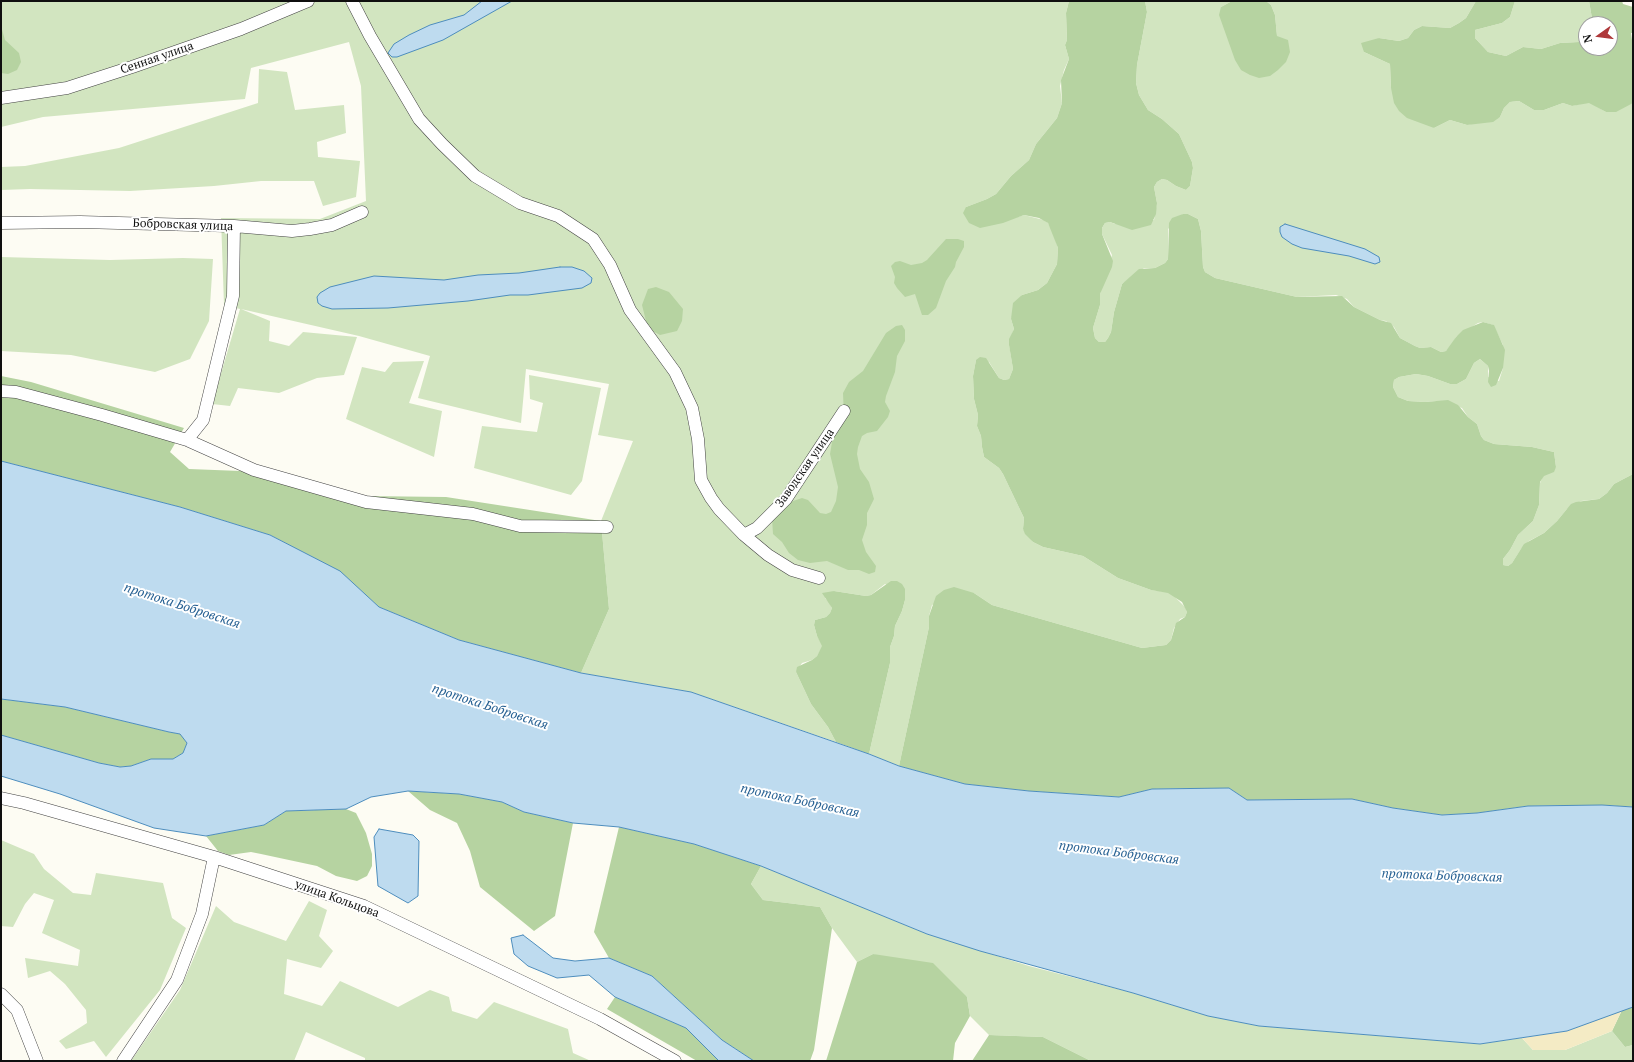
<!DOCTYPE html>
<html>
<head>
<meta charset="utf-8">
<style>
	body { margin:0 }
	#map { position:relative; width:1634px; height:1062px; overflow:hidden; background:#fdfcf3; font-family:"PT Serif",serif }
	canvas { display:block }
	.frame { position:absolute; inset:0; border:2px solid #0f0f0f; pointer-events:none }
	.north { position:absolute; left:1578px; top:16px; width:40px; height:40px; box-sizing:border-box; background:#fff; border:1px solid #9f9f9f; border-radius:50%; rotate:256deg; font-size:11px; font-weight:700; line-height:16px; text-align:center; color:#0f0f0f }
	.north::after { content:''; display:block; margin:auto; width:14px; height:18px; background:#af383a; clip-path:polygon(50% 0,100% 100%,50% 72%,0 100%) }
</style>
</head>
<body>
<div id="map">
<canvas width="1634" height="1062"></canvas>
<div class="frame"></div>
<div class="north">N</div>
</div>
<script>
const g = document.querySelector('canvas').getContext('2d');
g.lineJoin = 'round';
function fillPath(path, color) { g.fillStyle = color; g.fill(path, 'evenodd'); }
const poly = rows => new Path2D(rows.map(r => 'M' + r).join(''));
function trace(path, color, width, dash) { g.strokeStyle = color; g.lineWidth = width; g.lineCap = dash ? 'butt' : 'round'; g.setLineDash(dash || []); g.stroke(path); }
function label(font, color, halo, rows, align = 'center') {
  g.font = font + ' "PT Serif",serif'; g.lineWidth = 4; g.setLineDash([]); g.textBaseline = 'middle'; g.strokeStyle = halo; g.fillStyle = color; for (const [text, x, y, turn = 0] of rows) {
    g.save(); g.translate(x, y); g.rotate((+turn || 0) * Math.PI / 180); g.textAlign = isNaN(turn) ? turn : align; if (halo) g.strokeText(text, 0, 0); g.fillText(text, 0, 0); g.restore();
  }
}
fillPath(poly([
	[1,1,1069,1,1066,13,1067,40,1065,45,1069,59,1064,70,1060,86,1062,103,1057,118,1036,144,1029,160,1011,176,996,194,987,199,966,207,1014,218,1024,215,1044,220,1048,223,1053,232,1058,248,1057,264,1047,283,1038,290,1022,295,1011,319,1014,329,1010,339,1009,344,1013,369,1009,379,1004,380,999,378,989,362,976,360,973,376,974,399,978,415,977,426,981,436,982,447,984,457,999,468,1003,474,1024,518,1023,529,1033,542,1043,547,1083,556,1118,578,1151,590,1168,592,1173,595,1185,607,1187,612,1185,617,1180,619,1174,628,1171,640,1166,645,1142,648,992,605,974,593,932,605,929,616,929,627,899,766,869,754,890,663,890,647,894,636,895,626,902,611,905,600,905,594,885,584,871,595,866,596,834,591,825,598,829,602,832,608,830,613,826,617,815,620,814,625,817,636,823,646,817,656,812,660,802,663,796,672,811,704,828,727,836,742,691,692,581,673,609,609,601,521,633,441,598,435,609,384,526,369,521,423,418,398,430,356,359,336,241,309,270,321,269,341,289,346,303,332,357,337,344,375,317,378,279,393,238,388,230,406,212,404,240,309,224,305,221,218,320,219,366,201,361,86,349,42,251,68,245,99,43,117,1,127],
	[1145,1,1232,1,1221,7,1277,36,1275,15,1271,5,1266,1,1476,1,1466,18,1459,23,1450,28,1422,26,1414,30,1408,38,1399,41,1379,38,1364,52,1390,64,1391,88,1434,128,1450,120,1467,125,1500,117,1504,108,1510,102,1519,101,1534,110,1544,110,1563,103,1572,106,1589,102,1606,112,1633,103,1633,474,1614,484,1607,493,1599,499,1581,501,1567,509,1557,521,1544,533,1529,541,1521,549,1512,563,1508,566,1502,565,1503,559,1510,550,1518,535,1533,521,1539,505,1540,483,1543,476,1556,467,1554,452,1532,447,1494,444,1484,440,1481,436,1477,424,1468,417,1462,408,1436,401,1425,402,1408,401,1398,397,1393,387,1394,380,1399,377,1416,374,1428,376,1450,384,1457,384,1466,379,1474,363,1480,359,1488,366,1488,377,1499,381,1503,368,1503,345,1493,325,1483,322,1478,323,1456,337,1451,347,1446,351,1441,352,1431,347,1420,348,1415,346,1400,338,1394,327,1386,321,1380,320,1354,307,1347,299,1336,295,1297,297,1215,278,1205,272,1203,267,1201,231,1198,219,1188,214,1183,214,1168,229,1168,259,1165,263,1155,268,1144,268,1122,284,1114,312,1111,332,1108,338,1105,342,1099,342,1095,338,1093,328,1100,305,1100,294,1112,255,1102,234,1102,228,1105,223,1110,222,1115,224,1154,220,1157,203,1154,187,1157,182,1162,179,1167,180,1176,186,1186,190,1190,186,1193,168,1192,162,1179,134,1162,119,1148,110,1139,95,1136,83,1137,65,1147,12],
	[1515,1,1589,1,1593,24,1586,24,1586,37,1579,42,1560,43,1541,49,1523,47,1506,56,1488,52,1475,38,1475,30,1502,23,1510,17],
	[259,69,287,72,295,110,344,105,346,133,317,142,318,157,360,161,356,197,323,206,314,181,261,181,214,186,130,191,30,189,1,190,1,167,25,166,119,148,258,103],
	[1,257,110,260,183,258,213,259,209,321,190,359,155,372,71,355,1,351],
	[424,361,409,403,442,411,434,457,346,419,362,367,385,372,393,362],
	[529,375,601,388,582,481,571,495,474,468,482,426,537,432,543,403,530,399],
	[1,840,34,854,44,869,73,893,91,895,96,873,163,883,172,918,186,928,160,990,106,1057,94,1041,66,1049,59,1041,87,1023,86,1010,65,984,50,971,28,978,25,958,78,966,80,950,42,933,54,900,34,893,25,904,13,927,1,926],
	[761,866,927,934,1029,966,1133,993,1208,1016,1259,1026,1480,1044,1522,1038,1533,1050,1565,1050,1612,1031,1625,1047,1633,1045,1633,1061,1091,1061,1043,1037,989,1035,970,1016,967,997,873,954,857,962,832,928,820,907,763,900,751,884],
	[309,901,327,910,319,936,333,951,321,968,287,959,284,994,322,1006,340,981,398,1007,430,990,449,997,452,1011,477,1019,494,1002,568,1029,573,1053,591,1061,365,1061,365,1058,306,1032,294,1061,131,1061,180,990,216,906,234,922,286,941]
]), '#d2e5c0');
fillPath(poly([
	[1069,1,1145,1,1147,12,1137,65,1136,83,1139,95,1148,110,1162,119,1179,134,1192,162,1193,168,1190,186,1186,190,1176,186,1167,180,1162,179,1157,182,1154,187,1157,203,1156,214,1151,225,1132,230,1110,222,1105,223,1102,228,1102,234,1113,261,1112,267,1100,294,1100,305,1093,328,1095,338,1099,342,1105,342,1108,338,1111,332,1114,312,1122,284,1139,269,1155,268,1165,263,1168,259,1169,223,1172,218,1183,214,1188,214,1198,219,1201,231,1203,267,1205,272,1215,278,1297,297,1342,296,1354,307,1380,320,1391,323,1400,338,1415,346,1420,348,1431,347,1441,352,1446,351,1456,337,1463,330,1483,322,1494,325,1505,350,1503,368,1496,385,1491,387,1488,382,1489,371,1488,366,1480,359,1474,363,1466,379,1457,384,1450,384,1428,376,1416,374,1399,377,1394,380,1393,387,1398,397,1408,401,1425,402,1448,400,1458,405,1468,417,1477,424,1481,436,1484,440,1494,444,1532,447,1554,452,1556,467,1554,472,1544,476,1540,482,1539,505,1533,521,1518,535,1510,550,1503,559,1503,565,1508,566,1512,563,1524,544,1544,533,1557,521,1571,504,1576,502,1599,499,1607,493,1614,484,1633,474,1633,807,1602,805,1528,806,1477,813,1442,815,1393,808,1352,799,1247,800,1229,788,1152,789,1119,797,1029,791,965,784,899,766,929,627,929,616,936,596,944,590,954,587,974,593,992,605,1142,648,1166,645,1171,640,1176,623,1185,617,1187,612,1182,602,1168,593,1151,590,1118,578,1083,556,1043,547,1033,542,1025,534,1023,529,1024,518,1003,474,999,468,984,457,982,447,981,436,977,426,978,415,974,399,973,376,976,360,980,357,986,358,999,378,1004,380,1009,379,1013,369,1009,345,1009,339,1014,329,1011,319,1013,303,1022,295,1038,290,1047,283,1057,264,1058,248,1048,223,1039,218,1024,215,1003,223,980,228,969,223,963,213,966,207,987,199,996,194,1011,176,1029,160,1036,144,1057,118,1062,103,1061,80,1069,59,1065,45,1067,40,1066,13],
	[1232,1,1266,1,1271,5,1275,15,1277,36,1288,40,1290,52,1286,62,1278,70,1270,76,1259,78,1250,75,1241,70,1235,60,1219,15,1221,7],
	[1476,1,1515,1,1510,17,1502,23,1475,30,1475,38,1488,52,1506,56,1523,47,1541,49,1560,43,1579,42,1586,37,1586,48,1610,48,1610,24,1593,24,1589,1,1622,1,1623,4,1633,7,1633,33,1631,33,1633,47,1633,103,1616,112,1606,112,1589,103,1572,106,1563,103,1544,110,1534,110,1519,101,1510,102,1504,108,1500,117,1493,122,1467,125,1450,120,1434,128,1407,118,1399,111,1394,103,1391,88,1390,64,1364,52,1361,43,1379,38,1399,41,1408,38,1414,30,1422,26,1450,28,1459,23,1466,18],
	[1,26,5,40,19,53,21,62,17,70,8,74,1,73],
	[946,239,958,239,964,241,964,247,956,262,955,267,946,281,936,308,928,315,922,315,915,294,905,297,897,288,894,283,895,277,891,266,895,262,900,261,911,265,922,263,927,260],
	[656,287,669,292,683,309,682,321,677,331,660,335,649,329,646,321,642,305,648,289],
	[902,325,905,330,905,341,897,356,895,372,886,396,885,402,890,411,888,417,877,431,867,433,862,436,858,447,857,454,860,469,869,482,874,499,867,513,867,525,862,540,866,552,876,566,875,572,869,574,859,570,848,570,827,561,810,563,798,560,789,553,782,542,773,534,772,518,793,501,802,498,808,500,820,513,826,514,831,512,836,501,838,487,830,454,832,442,833,437,844,416,843,393,849,382,863,371,886,333,896,326],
	[1,376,31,382,184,428,170,452,189,469,266,472,364,496,446,497,601,521,609,609,581,673,459,640,379,607,339,571,270,535,180,507,1,461],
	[891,581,897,581,902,584,905,589,905,600,902,611,895,626,894,636,890,647,890,663,869,754,836,742,828,727,811,704,796,672,797,667,812,660,817,656,822,646,817,636,814,625,815,620,826,617,830,613,832,608,822,593,834,591,866,596,871,595],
	[1,699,65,707,169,732,181,734,187,743,183,753,173,759,151,759,131,766,120,767,99,763,1,735],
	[408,791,459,794,502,802,524,812,573,823,555,916,534,931,480,887,470,851,457,823,430,810],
	[346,809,356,813,366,833,372,854,372,866,367,876,357,881,336,876,317,866,261,854,251,852,229,855,218,851,206,836,264,825,286,811],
	[619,827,694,844,761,866,751,884,763,900,820,907,832,928,814,1050,810,1061,754,1061,722,1040,652,976,609,958,594,932],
	[873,954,933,963,967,997,970,1016,955,1043,953,1061,826,1061,857,962],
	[615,997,686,1028,719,1061,697,1061,607,1009],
	[1633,1007,1633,1045,1625,1047,1612,1031,1622,1010],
	[989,1035,1043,1037,1091,1061,972,1061]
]), '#b6d3a1');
fillPath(poly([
	[1622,1010,1612,1031,1565,1050,1533,1050,1522,1038,1567,1031]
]), '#f4ebc5');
const water = poly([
	[482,1,512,1,443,40,397,57,392,57,388,53,394,44,409,35,430,25,464,15,482,1],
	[1285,224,1365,249,1379,257,1380,262,1375,264,1349,256,1302,248,1292,244,1282,237,1280,232,1280,227,1285,224],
	[560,267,572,267,584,271,592,278,591,283,582,288,528,295,510,295,468,301,388,308,332,309,322,306,318,303,317,297,320,293,330,287,374,276,444,280,478,275,519,273,560,267],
	[1,461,180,507,270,535,340,571,379,607,459,640,581,673,691,692,869,754,899,766,965,784,1029,791,1119,797,1152,789,1229,788,1247,800,1352,799,1393,808,1442,815,1477,813,1528,806,1602,805,1633,807,1633,1007,1567,1031,1480,1044,1259,1026,1208,1016,1133,993,980,951,927,934,761,866,694,844,619,827,573,823,524,812,502,802,459,794,408,791,371,797,346,809,286,811,264,825,206,836,154,828,60,794,1,776,1,735,99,763,120,767,131,766,151,759,173,759,183,753,187,743,180,734,169,732,65,707,1,699,1,461],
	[379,829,413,835,419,841,418,896,408,903,378,886,374,837,379,829],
	[523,935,553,958,575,961,609,958,652,976,722,1040,754,1061,719,1061,686,1028,615,997,589,975,557,978,528,966,514,954,511,938,523,935]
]);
fillPath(water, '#bedbef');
trace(water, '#4d8dbd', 1);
const street = poly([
	[352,1,370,36,419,119,442,144,475,176,520,203,558,216,593,239,610,265,630,310,675,372,692,408,698,439,701,480,711,498,719,509,744,535,768,555,792,570,819,578],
	[1,98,67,88,132,67,241,29,308,1],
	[1,223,80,222,234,226,292,231,310,229,332,225,362,212],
	[1,391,16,392,102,415,187,440,254,470,366,502,473,514,520,526,607,527],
	[187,440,203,420,233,296,234,226],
	[744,535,757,528,786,499,844,411],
	[1,798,24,803,214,857,364,906,600,1019,675,1061],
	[1,994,17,1010,37,1061],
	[123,1061,177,980,202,914,214,857]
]);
trace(street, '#424242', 13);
trace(street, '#fff', 12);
label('12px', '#0f0f0f', '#fff', [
	["Сенная улица",157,58,-19],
	["Бобровская улица",183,225,2],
	["Заводская улица",805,468,-55],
	["улица Кольцова",337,899,20]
]);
label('italic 13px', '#276193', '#fff', [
	["протока Бобровская",182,606,18],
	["протока Бобровская",490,707,18],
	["протока Бобровская",800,801,12],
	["протока Бобровская",1119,853,7],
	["протока Бобровская",1442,876,2]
]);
</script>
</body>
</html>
